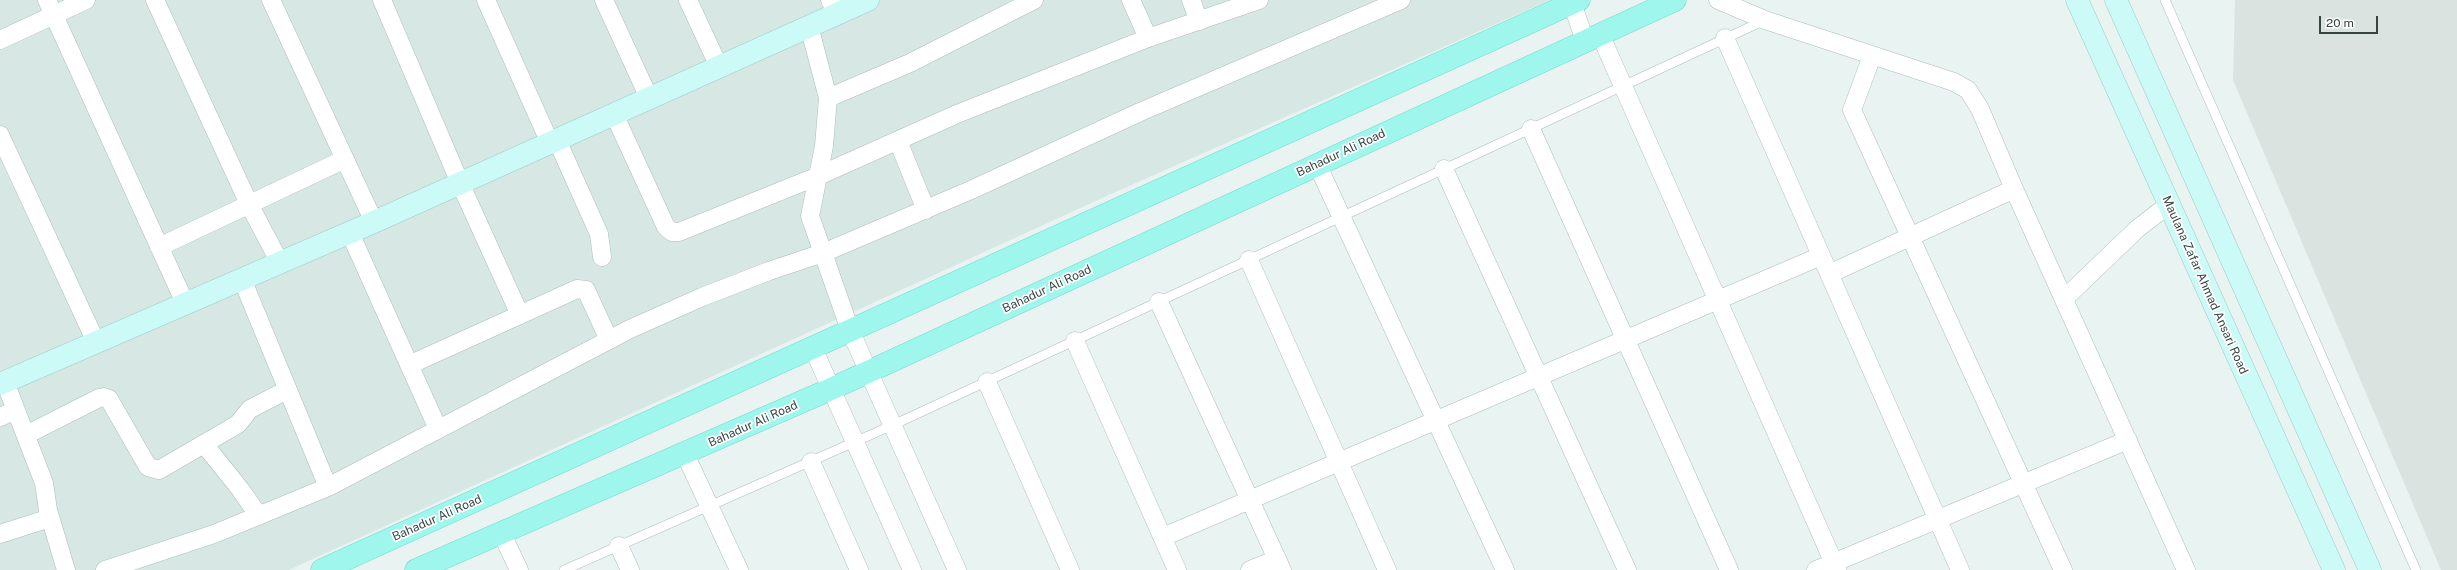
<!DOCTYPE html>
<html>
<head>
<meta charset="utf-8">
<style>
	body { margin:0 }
	#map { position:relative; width:2457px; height:570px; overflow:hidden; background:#e9f3f2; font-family:"Public Sans",sans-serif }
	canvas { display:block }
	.scale { position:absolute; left:2319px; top:16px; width:59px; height:18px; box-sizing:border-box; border:2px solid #384643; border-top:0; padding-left:5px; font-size:12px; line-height:14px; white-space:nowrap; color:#384643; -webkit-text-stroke:3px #fff; paint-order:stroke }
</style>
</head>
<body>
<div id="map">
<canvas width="2457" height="570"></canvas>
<div class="scale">20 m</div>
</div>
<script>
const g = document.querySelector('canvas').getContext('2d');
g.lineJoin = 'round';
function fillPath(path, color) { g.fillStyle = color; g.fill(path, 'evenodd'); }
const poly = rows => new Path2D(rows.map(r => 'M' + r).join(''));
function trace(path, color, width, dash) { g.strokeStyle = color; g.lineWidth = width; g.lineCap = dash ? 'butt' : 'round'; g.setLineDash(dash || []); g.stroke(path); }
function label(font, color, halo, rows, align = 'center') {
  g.font = font + ' "Public Sans",sans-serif'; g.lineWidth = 3.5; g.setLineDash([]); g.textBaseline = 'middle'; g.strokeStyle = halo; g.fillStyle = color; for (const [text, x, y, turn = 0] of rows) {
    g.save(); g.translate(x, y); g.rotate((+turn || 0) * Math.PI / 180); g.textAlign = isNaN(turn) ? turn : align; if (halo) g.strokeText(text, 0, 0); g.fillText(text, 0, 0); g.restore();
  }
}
fillPath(poly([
	[0,0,1550,0,1111,194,289,570,0,570]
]), '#d7e7e4');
fillPath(poly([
	[2235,0,2457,0,2457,570,2441,570,2233,80]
]), '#dae3e0');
const lane = poly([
	[2165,0,2416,570],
	[564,570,893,425,1765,20]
]);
const street = poly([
	[47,0,185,303],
	[155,0,249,204,280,263],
	[271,0,374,222],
	[382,0,460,183,520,315],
	[486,0,550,143],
	[604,0,649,98],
	[688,0,719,67],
	[830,0,837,14],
	[1131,0,1148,38],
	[1191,0,1199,21],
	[1571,0,1585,41],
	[1718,0,1765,20,1954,82,1968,90,1980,109,2014,189,2186,570],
	[809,26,828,98,824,146,810,216,850,330,957,570],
	[1600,34,1837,570],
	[1725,38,1960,570],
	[0,40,86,0],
	[1872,56,1852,110,2063,570],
	[828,98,910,63,1034,0],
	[614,114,666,227,672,232,679,232,818,176,957,114,1148,38,1259,0],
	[1531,129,1729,570],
	[0,135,96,342],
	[557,140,599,234,602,257],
	[898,141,926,210],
	[1317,164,1505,570],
	[1444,169,1627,570],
	[350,233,438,429],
	[159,247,345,159],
	[1249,260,1387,570],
	[1829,274,2014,189],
	[242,279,328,487],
	[2064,299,2137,229,2168,205],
	[1159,302,1282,570],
	[1075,341,1177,570],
	[813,348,912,570],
	[409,365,577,289,586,290,609,340],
	[5,382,44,483,48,510,66,570],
	[987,382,1070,570],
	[0,417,16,410],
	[26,435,99,398,104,397,109,399,148,467,159,470,238,424,250,409,287,390],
	[204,444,240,489,259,516],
	[685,454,739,570],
	[811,462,859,570],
	[501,532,519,570],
	[0,534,50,518],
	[1163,537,1821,256],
	[619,546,630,570],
	[105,570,214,534,328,487,630,329,702,297,769,271,823,253,971,190,1140,112,1401,0],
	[1250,570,1277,559],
	[1816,570,2128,440]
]);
const secondary = poly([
	[2077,0,2334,570],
	[2116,0,2370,570],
	[0,384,374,222,868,0]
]);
const primary = poly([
	[322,570,1579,0],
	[416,570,831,389,1675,0]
]);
trace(lane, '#acbebb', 10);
trace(street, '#acbebb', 19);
trace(secondary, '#9accc7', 23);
trace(primary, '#6fdbcd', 23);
trace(lane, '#fff', 9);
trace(street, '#fff', 18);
trace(secondary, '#cbfaf7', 22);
trace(primary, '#9ef6ed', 22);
label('12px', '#384643', '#fff', [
	["Bahadur Ali Road",1341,153,-25],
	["Maulana Zafar Ahmad Ansari Road",2205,285,66],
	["Bahadur Ali Road",1047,289,-25],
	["Bahadur Ali Road",753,424,-24],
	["Bahadur Ali Road",437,518,-24]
]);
</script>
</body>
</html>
